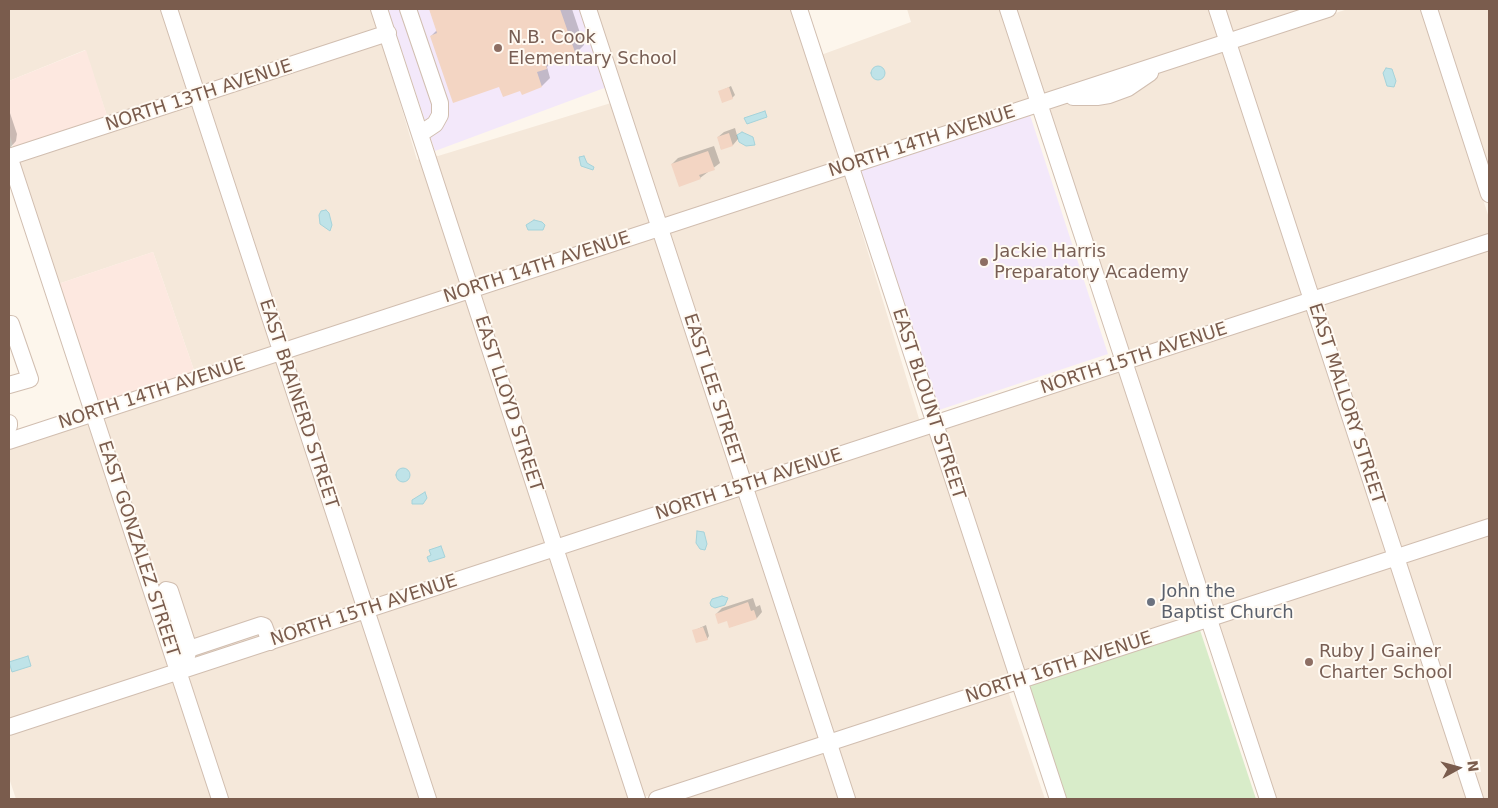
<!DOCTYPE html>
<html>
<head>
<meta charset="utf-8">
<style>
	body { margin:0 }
	#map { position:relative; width:1498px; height:808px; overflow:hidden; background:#fdf6ec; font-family:"DejaVu Sans",sans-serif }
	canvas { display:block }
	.frame { position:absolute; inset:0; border:10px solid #7a5c4d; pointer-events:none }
	.north { position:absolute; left:1433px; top:743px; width:50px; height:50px; -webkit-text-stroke:4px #fffaf3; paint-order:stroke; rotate:83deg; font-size:14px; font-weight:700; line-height:20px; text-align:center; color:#7a5c4d }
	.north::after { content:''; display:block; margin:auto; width:18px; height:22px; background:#7a5c4d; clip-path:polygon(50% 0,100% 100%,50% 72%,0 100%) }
</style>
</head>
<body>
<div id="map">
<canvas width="1498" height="808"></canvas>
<div class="frame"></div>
<div class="north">N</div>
</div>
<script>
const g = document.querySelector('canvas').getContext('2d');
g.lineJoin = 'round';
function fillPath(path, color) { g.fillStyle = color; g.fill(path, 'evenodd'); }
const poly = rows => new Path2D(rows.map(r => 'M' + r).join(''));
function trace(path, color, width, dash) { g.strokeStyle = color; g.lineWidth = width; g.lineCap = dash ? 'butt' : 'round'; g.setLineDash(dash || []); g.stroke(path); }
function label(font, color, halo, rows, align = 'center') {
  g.font = font + ' "DejaVu Sans",sans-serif'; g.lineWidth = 4; g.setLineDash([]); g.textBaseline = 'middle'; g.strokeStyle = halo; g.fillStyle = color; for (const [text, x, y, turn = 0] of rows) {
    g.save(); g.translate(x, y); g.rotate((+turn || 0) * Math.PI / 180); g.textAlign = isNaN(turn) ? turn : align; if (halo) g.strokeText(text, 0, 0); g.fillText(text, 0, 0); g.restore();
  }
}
fillPath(poly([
	[9,9,161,9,189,93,108,119,85,50,9,81],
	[177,9,372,9,379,29,203,88],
	[596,9,791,9,841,162,665,219],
	[907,9,1001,9,1030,99,855,157,821,55,911,22],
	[1016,9,1209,9,1218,38,1155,59,1151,58,1149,61,1066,88,1062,86,1060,90,1044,95],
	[1224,9,1308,9,1232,33],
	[1348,9,1422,9,1489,218,1489,236,1317,292,1236,45],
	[1437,9,1489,9,1489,170],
	[382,42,417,160,420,159,462,286,286,343,206,100],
	[1222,50,1303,297,1129,354,1048,107],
	[611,103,651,224,475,281,434,155,438,156],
	[193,105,272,348,195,373,153,252,58,284,18,161],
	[844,174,920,422,749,478,669,231],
	[655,236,736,482,560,540,479,293],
	[1489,249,1489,520,1401,549,1321,304],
	[465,298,546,544,370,602,290,355],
	[1307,309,1387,554,1213,610,1133,366],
	[276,360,357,606,183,663,102,417],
	[1119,370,1200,615,1024,672,944,427],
	[88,421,169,668,9,720,9,448],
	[930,432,1010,677,833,735,753,490],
	[740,494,820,739,644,797,564,552],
	[1489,533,1489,799,1483,799,1405,561],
	[550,556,630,799,435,799,374,614],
	[1391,566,1467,799,1275,799,1217,622],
	[361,618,420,799,227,799,187,675],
	[173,680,212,799,16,799,9,778,9,734],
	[1008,691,1045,799,854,799,837,747],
	[824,751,839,799,677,799]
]), '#f5e8da');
fillPath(poly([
	[86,50,108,119,14,149,9,133,9,81],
	[153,252,195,373,98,405,58,284]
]), '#fde8e0');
fillPath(poly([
	[388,9,581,9,607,87,435,151],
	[1030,115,1108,354,939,410,860,170]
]), '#f3e8fa');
fillPath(poly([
	[1199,627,1256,799,1067,799,1027,682]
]), '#d8ecc9');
const water = poly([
	'871 73a7 7 0 1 1 14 0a7 7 0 1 1-14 0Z',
	[1386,68,1392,69,1396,81,1394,87,1387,86,1383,73,1386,68],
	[765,111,767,117,747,124,744,118,765,111],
	[742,132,753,137,755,145,746,146,739,142,737,135,742,132],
	[584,156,587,163,594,167,593,170,581,166,579,157,584,156],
	[326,210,329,213,332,225,330,231,320,224,319,215,321,211,326,210],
	[534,220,542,222,545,225,543,230,528,230,526,225,534,220],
	'396 475a7 7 0 1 1 14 0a7 7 0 1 1-14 0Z',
	[425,492,427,498,423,504,412,504,412,500,425,492],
	[697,531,704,532,707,544,705,550,700,549,696,543,697,531],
	[441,546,445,557,429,562,427,557,431,555,429,550,441,546],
	[722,596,728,598,725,605,715,608,711,606,710,603,712,599,722,596],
	[28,656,31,666,12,672,9,662,28,656]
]);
fillPath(water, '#bfe3e8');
trace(water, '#a5d3da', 1);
fillPath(poly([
	[430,9,572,9,584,45,575,54,552,61,547,67,550,78,542,86,521,89,500,85,431,36,437,30],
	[731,86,735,95,732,98,719,92],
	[9,110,17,134,16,141,9,149],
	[735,128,738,139,733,145,721,149,718,137,724,132],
	[714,146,720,163,700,178,672,164,678,158],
	[753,598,756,607,760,605,762,612,757,618,730,627,728,619,716,614,722,608],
	[706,625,709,636,707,639,693,631]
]), '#0003');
fillPath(poly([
	[429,9,560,9,576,55,546,65,547,69,537,72,542,87,522,95,520,91,503,97,499,87,453,103,430,36,437,33],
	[729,87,733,99,722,103,718,91],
	[729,133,733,146,721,150,717,137],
	[708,151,715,170,699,175,701,179,679,187,671,164],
	[748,602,751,611,754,610,757,619,729,628,727,621,718,624,715,614],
	[703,627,708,640,696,643,692,630]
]), '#f3d5c3');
const minor = poly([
	[169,9,428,799],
	[379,9,637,799],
	[408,9,440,103,440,115,435,124,420,134],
	[588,9,847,799],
	[799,9,1058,799],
	[1008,9,1268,799],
	[1217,9,1475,799],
	[1429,9,1489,194],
	[1073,97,1097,97,1109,95,1128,88,1150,73],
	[9,156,220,799],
	[9,157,388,33],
	[9,324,11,324,30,379,9,385],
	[9,423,9,426],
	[9,441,1328,9],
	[166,590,170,591,189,649,186,659],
	[189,649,261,625,264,626,270,642],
	[9,727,1489,242],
	[657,799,1489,527]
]);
trace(minor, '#d1beb0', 18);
trace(minor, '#fff', 16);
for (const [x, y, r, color] of [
	[498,48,5,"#8d6e63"],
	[984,262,5,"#8d6e63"],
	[1151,602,5,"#6b7280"],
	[1309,662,5,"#8d6e63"]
]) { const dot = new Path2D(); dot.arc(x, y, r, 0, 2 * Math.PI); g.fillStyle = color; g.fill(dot); trace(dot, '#fffaf3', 2); }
label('18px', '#785e54', '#fffaf3', [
	["N.B. Cook",508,38],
	["Elementary School",508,59],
	["Jackie Harris",994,252],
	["Preparatory Academy",994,273],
	["Ruby J Gainer",1319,652],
	["Charter School",1319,673]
], 'left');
label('18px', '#7a5c4d', '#fffaf3', [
	["NORTH 13TH AVENUE",199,96,-18],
	["NORTH 14TH AVENUE",922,142,-18],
	["NORTH 14TH AVENUE",537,268,-18],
	["NORTH 15TH AVENUE",1134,359,-18],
	["EAST LEE STREET",713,390,72],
	["NORTH 14TH AVENUE",152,394,-18],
	["EAST BRAINERD STREET",298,404,72],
	["EAST LLOYD STREET",508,404,72],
	["EAST BLOUNT STREET",928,404,72],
	["EAST MALLORY STREET",1346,404,72],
	["NORTH 15TH AVENUE",749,485,-18],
	["EAST GONZALEZ STREET",138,549,72],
	["NORTH 15TH AVENUE",364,611,-18],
	["NORTH 16TH AVENUE",1059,668,-18]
]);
label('18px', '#5b616d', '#fffaf3', [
	["John the",1161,592],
	["Baptist Church",1161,613]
], 'left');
</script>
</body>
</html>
